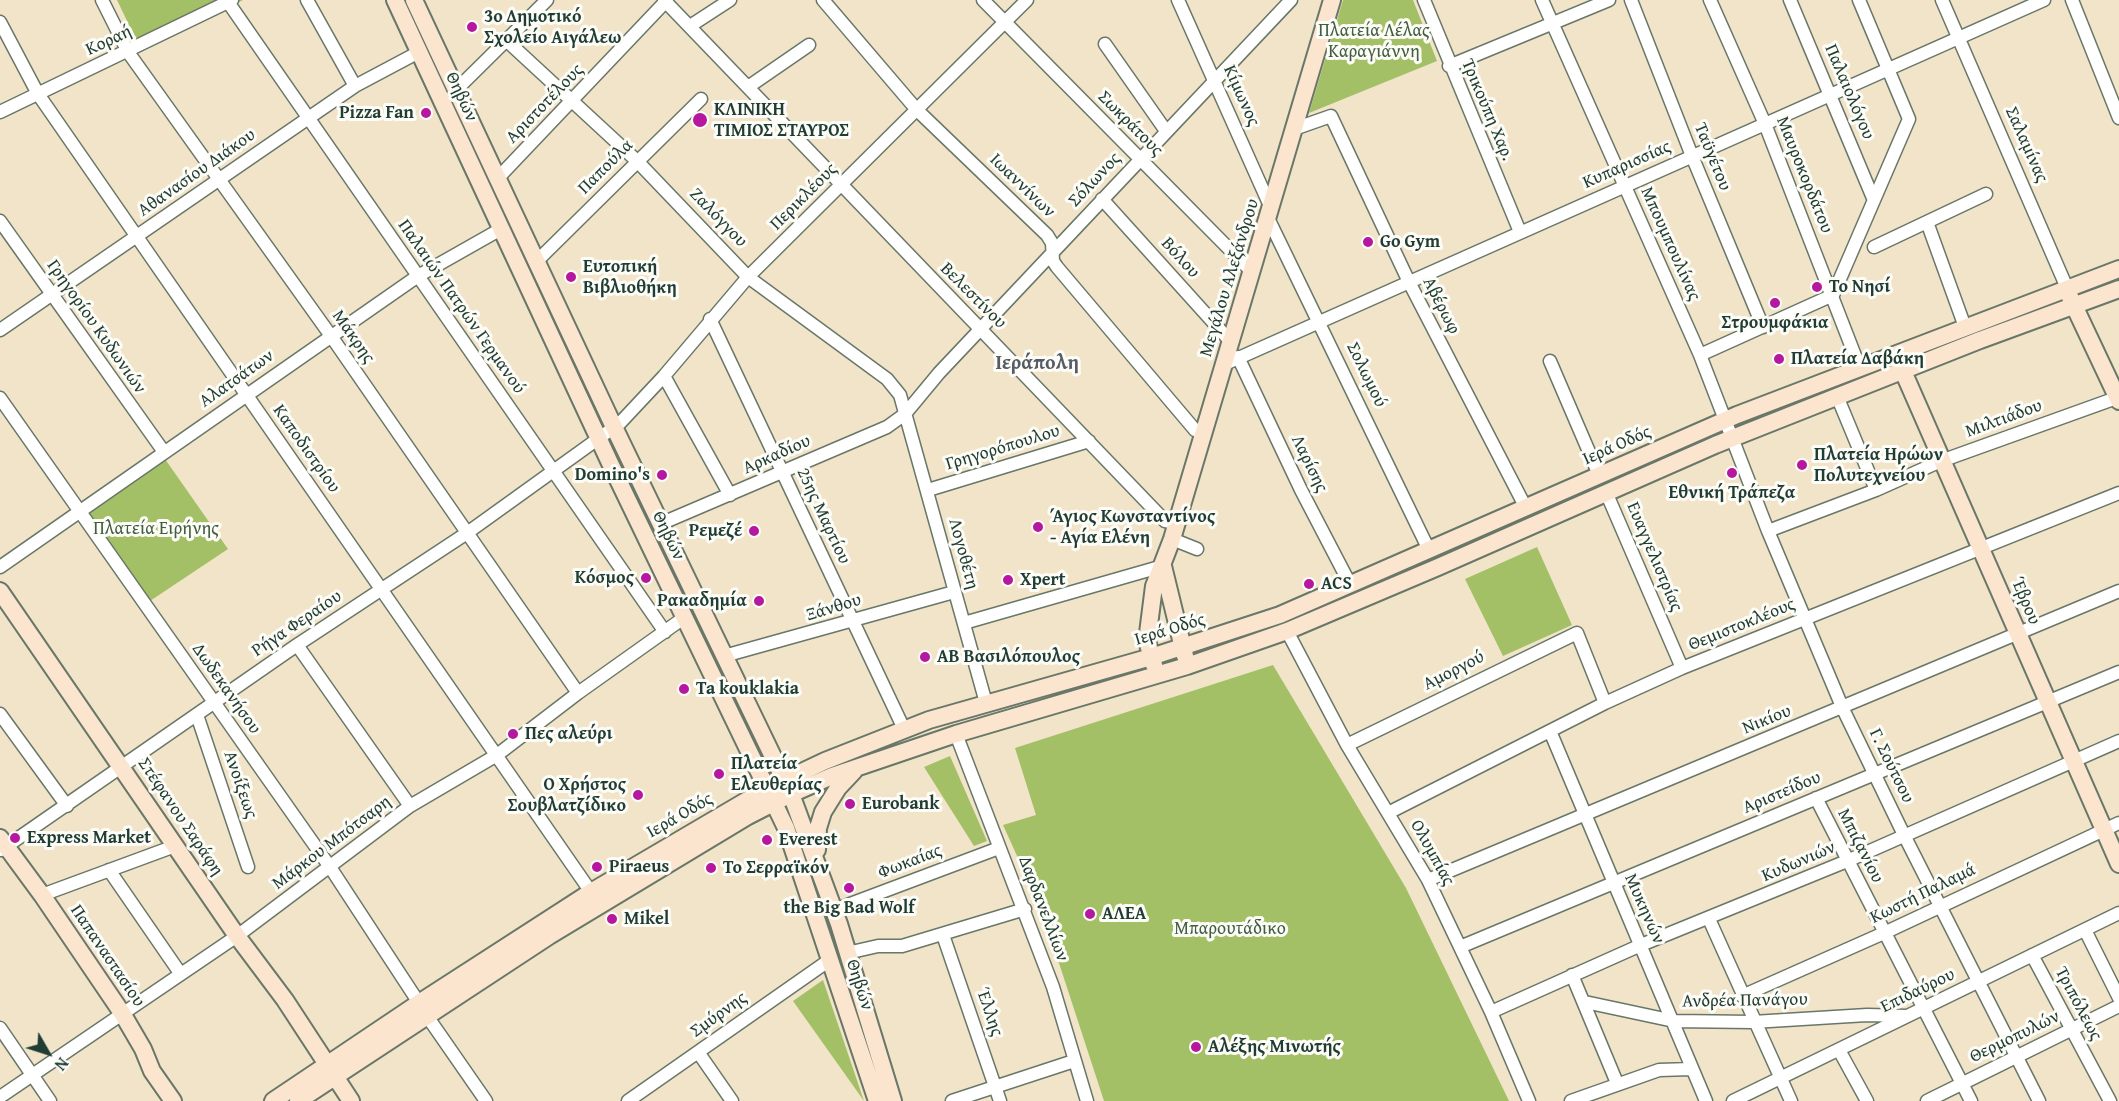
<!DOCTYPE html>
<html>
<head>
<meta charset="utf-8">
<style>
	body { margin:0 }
	#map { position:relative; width:2119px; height:1101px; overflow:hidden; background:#f1e4c9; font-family:"Gentium Book Plus",serif }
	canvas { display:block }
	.north { position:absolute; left:18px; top:1023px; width:60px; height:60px; -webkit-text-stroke:4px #fdfcf7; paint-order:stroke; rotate:129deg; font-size:16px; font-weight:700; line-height:24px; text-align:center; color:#1f3d34 }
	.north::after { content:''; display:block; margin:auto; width:21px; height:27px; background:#1f3d34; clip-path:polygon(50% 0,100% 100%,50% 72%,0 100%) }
</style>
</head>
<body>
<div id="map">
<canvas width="2119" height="1101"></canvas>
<div class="north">N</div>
</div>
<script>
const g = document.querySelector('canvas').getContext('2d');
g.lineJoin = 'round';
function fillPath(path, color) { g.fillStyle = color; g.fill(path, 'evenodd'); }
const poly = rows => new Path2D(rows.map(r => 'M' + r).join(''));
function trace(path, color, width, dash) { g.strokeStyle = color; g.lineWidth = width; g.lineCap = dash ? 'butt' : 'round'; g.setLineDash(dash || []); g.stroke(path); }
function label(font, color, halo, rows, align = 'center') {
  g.font = font + ' "Gentium Book Plus",serif'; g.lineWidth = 6; g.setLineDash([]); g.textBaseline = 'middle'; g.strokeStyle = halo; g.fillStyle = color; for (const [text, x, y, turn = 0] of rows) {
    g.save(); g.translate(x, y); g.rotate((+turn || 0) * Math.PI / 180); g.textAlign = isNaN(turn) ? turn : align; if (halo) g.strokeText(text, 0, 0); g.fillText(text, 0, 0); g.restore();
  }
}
fillPath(poly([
	[117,0,243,0,141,50],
	[1343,0,1413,0,1437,61,1309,113],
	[165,459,228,549,150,601,84,510],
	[1537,547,1572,625,1503,656,1465,579],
	[1273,665,1406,888,1509,1101,1104,1101,1042,911,1003,825,1036,815,1015,748],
	[950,756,987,841,974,846,924,767],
	[823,980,864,1101,793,1001]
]), '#a4c067');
const street = poly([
	[102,0,128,52,331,336,578,693],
	[307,0,355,86],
	[664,0,1165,521,1177,523],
	[823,0,917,110,1047,235,1052,243,1053,261,1057,267,1195,430,1204,434],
	[983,0,1252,272],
	[1178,0,1271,208],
	[1424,0,1520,232],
	[1542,0,1700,355,1768,531,1843,709,1904,835,2039,1101],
	[1631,0,1692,156,1763,327],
	[1710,0,1765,124,1859,366],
	[1790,0,1873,198],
	[1942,0,2067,288],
	[2072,0,2119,118],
	[228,2,665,632],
	[0,22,38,94,591,892],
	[690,26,730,0],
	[506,40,637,161,748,277,887,379,900,395,986,703],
	[1105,44,1166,131],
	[1449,66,1609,0],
	[748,87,809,45],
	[456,90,547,0],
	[0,112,232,0],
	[1294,129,1331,116,1409,282,1526,508],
	[497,179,667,0],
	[1102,199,1231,342],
	[1268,218,1429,550],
	[0,221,164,452],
	[1927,222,1965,327],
	[1874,247,1986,194],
	[536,262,701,99],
	[1833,295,1909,119,1859,0],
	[710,319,904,729],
	[0,330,355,86,419,52],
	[1700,355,1833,295],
	[1238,357,1301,490,1350,584],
	[1550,361,1599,475],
	[1225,364,2044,0],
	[664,376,730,495],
	[1837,396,1876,490],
	[0,398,330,867,419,1003],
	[928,490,1089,441],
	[1606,492,1682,668],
	[660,524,887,427,905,414,939,373,1291,0],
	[1768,531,1876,490,1941,461,2119,397],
	[1172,539,1197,549],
	[0,567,418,276,501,229],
	[964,623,1163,566],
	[1287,631,1347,745,1428,880,1491,1012,1529,1101],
	[297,645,410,806],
	[724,656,954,592],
	[0,714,67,806],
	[197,715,248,867],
	[1550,731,1706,1101],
	[956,734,1053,987,1087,1101],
	[1347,745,1577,633,1605,703],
	[1816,798,1971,1101],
	[1388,813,1605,703,1682,668,2119,493],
	[1,850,297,645,467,533,620,423,664,376,748,277,1027,0],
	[109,870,180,973],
	[1428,880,2119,591],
	[42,895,175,846],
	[834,910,999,848],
	[1709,919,1791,1101],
	[2085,930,2119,998],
	[943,935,1000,1101],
	[1460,947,2119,672],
	[847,953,878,946,902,946,1025,909],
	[2032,955,2110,1101],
	[1572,975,1617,1083],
	[1742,996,1884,933,2119,823],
	[1585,1002,1674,1021,1753,1022,1867,1015,1907,1016],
	[1491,1012,1641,945,1847,861,2119,741],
	[427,1016,486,1101],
	[0,1028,50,1101],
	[1839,1050,1867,1101],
	[698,1052,732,1101],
	[0,1097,237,936,410,806,497,755,578,693,685,617],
	[628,1101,831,959],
	[952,1101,1074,1061],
	[1571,1101,1659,1070,1691,1069],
	[1733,1101,2119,913],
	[1927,1101,2119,1006]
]);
const secondary = poly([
	[395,0,610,463,786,828,877,1101],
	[414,0,614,427,791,794,839,924,893,1101],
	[2070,297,2119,401],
	[1899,362,2119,864],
	[1163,566,1185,656],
	[0,591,237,936,285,1000,351,1101],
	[1154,665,1147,641,1154,586,1172,539,1332,0],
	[0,838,42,895,122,1013,143,1049,152,1071,173,1101],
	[817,850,818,828,823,812,838,788,854,771],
	[273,1101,419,1003,591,892,768,788,825,761,929,720,1151,657,1280,615,1737,415,2119,269],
	[298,1101,549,936,748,816,791,794,832,776,956,734,1187,666,1287,631,1438,567,1715,445,1980,340,2119,289]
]);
trace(street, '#687768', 15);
trace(secondary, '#687768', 20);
trace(street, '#fff', 12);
trace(secondary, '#fbe5cf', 16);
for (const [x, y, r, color] of [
	[472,27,6,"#b5179e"],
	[426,113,6,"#b5179e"],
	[700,120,8,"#b5179e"],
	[1368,242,6,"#b5179e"],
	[571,277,6,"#b5179e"],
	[1817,287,6,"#b5179e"],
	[1775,303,6,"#b5179e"],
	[1779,359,6,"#b5179e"],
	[1802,465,6,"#b5179e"],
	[1732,473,6,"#b5179e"],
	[662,475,6,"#b5179e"],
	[1038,527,6,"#b5179e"],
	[754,531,6,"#b5179e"],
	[646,578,6,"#b5179e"],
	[1008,580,6,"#b5179e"],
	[1309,584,6,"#b5179e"],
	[759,601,6,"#b5179e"],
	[925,657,6,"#b5179e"],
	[684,689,6,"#b5179e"],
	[513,734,6,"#b5179e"],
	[719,774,6,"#b5179e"],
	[638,795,6,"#b5179e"],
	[850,804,6,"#b5179e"],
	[15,838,6,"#b5179e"],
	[767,840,6,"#b5179e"],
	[597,867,6,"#b5179e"],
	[711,868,6,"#b5179e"],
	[849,888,6,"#b5179e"],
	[1090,914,6,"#b5179e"],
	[612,919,6,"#b5179e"],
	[1196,1047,6,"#b5179e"]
]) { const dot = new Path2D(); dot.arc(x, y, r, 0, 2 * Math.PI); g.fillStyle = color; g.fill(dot); trace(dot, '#fdfcf7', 2); }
label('bold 18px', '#1f3d34', '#fdfcf7', [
	["3ο Δημοτικό",484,17],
	["Σχολείο Αιγάλεω",484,38],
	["ΚΛΙΝΙΚΗ",714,110],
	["ΤΙΜΙΟΣ ΣΤΑΥΡΟΣ",714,131],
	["Pizza Fan",414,113,"right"],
	["Go Gym",1380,242],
	["Ευτοπική",583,267],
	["Βιβλιοθήκη",583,288],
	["Το Νησί",1829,287],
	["Στρουμφάκια",1775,323,"center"],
	["Πλατεία Δαβάκη",1791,359],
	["Πλατεία Ηρώων",1814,455],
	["Πολυτεχνείου",1814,476],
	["Domino's",650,475,"right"],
	["Εθνική Τράπεζα",1732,493,"center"],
	["Άγιος Κωνσταντίνος",1050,517],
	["- Αγία Ελένη",1050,538],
	["Ρεμεζέ",742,531,"right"],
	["Κόσμος",634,578,"right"],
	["Xpert",1020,580],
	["ACS",1321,584],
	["Ρακαδημία",747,601,"right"],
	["ΑΒ Βασιλόπουλος",937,657],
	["Ta kouklakia",696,689],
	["Πες αλεύρι",525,734],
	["Πλατεία",731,764],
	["Ελευθερίας",731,785],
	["Ο Χρήστος",626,785,"right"],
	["Σουβλατζίδικο",626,806,"right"],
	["Eurobank",862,804],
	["Express Market",27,838],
	["Everest",779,840],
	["Piraeus",609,867],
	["Το Σερραϊκόν",723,868],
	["the Big Bad Wolf",849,908,"center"],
	["ΑΛΕΑ",1102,914],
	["Mikel",624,919],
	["Αλέξης Μινωτής",1208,1047]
], 'left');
label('18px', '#405e41', '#fdfcf7', [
	["Πλατεία Λέλας",1374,31],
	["Καραγιάννη",1374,52],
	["Πλατεία Ειρήνης",156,529],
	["Μπαρουτάδικο",1230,929]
]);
label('18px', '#1f3d34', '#fdfcf7', [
	["Κοραή",109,41,-25],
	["Παλαιολόγου",1849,92,67],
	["Κίμωνος",1241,96,66],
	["Θηβών",461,97,65],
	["Αριστοτέλους",545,104,-46],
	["Τρικούπη Χαρ.",1487,110,67],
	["Σωκράτους",1130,124,45],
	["Σαλαμίνας",2026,145,66],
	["Ταϋγέτου",1712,157,68],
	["Κυπαρισσίας",1627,165,-24],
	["Παπούλα",606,167,-45],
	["Αθανασίου Διάκου",197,173,-35],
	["Μαυροκορδάτου",1804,175,68],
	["Σόλωνος",1095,180,-47],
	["Ιωαννίνων",1022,186,44],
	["Περικλέους",804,197,-45],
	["Ζαλόγγου",718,218,46],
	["Μπουμπουλίνας",1670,244,66],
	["Βόλου",1180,258,48],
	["Μεγάλου Αλεξάνδρου",1230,278,-73],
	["Βελεστίνου",973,296,45],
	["Αβέρωφ",1441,306,63],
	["Παλαιών Πατρών Γερμανού",461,307,55],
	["Γρηγορίου Κυδωνιών",96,327,55],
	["Μάκρης",353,337,55],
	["Σολωμού",1366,375,64],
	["Αλατσάτων",237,379,-35],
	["Μιλτιάδου",2004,419,-20],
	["Ιερά Οδός",1617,446,-24],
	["Γρηγορόπουλου",1003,448,-17],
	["Καποδιστρίου",306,449,55],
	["Αρκαδίου",777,455,-24],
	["Λαρίσης",1309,464,64],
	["25ης Μαρτίου",823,516,65],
	["Θηβών",668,536,64],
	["Λογοθέτη",963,554,75],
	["Ευαγγελιστρίας",1654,557,67],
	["Έβρου",2025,601,67],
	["Ξάνθου",834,608,-17],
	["Ρήγα Φεραίου",297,624,-34],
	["Θεμιστοκλέους",1742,625,-22],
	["Ιερά Οδός",1170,630,-17],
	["Αμοργού",1454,671,-27],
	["Δωδεκανήσου",226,689,55],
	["Νικίου",1767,720,-22],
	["Γ. Σούτσου",1891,766,64],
	["Ανοίξεως",240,785,71],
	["Αριστείδου",1782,793,-23],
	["Ιερά Οδός",680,816,-30],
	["Στέφανου Σαράφη",180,817,56],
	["Μάρκου Μπότσαρη",332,843,-37],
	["Μπιζανίου",1860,846,63],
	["Ολυμπίας",1432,853,61],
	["Φωκαίας",910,862,-21],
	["Κυδωνιών",1799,862,-23],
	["Κωστή Παλαμά",1923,894,-26],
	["Δαρδανελλίων",1043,909,69],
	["Μυκηνών",1644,909,66],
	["Παπαναστασίου",107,956,56],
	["Θηβών",859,985,72],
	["Επιδαύρου",1918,991,-26],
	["Ανδρέα Πανάγου",1745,1001,-1],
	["Τριπόλεως",2078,1004,62],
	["Έλλης",989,1012,71],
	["Σμύρνης",719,1015,-36],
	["Θερμοπυλών",2015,1037,-26]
]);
label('bold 20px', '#565c67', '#fdfcf7', [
	["Ιεράπολη",1037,364]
]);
</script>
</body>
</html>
